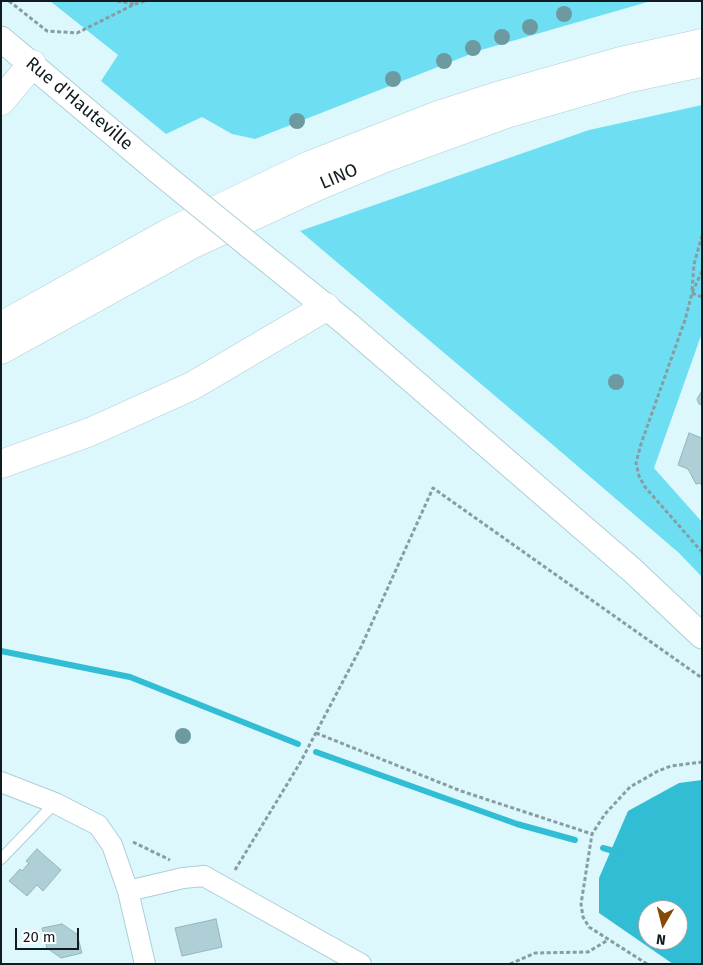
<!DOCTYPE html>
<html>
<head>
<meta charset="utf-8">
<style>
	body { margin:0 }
	#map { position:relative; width:703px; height:965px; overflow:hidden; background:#ddf8fd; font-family:"Fira Sans",sans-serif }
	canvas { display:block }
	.frame { position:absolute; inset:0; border:2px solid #101c1f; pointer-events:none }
	.north { position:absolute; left:638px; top:900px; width:50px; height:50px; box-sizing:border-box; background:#fff; border:1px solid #9fa4a5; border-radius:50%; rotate:188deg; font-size:14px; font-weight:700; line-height:20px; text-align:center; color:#101c1f }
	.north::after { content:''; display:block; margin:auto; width:18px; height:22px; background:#854903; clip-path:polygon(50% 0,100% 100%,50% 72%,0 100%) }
	.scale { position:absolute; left:15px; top:928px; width:64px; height:22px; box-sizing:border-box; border:2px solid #101c1f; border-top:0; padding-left:6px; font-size:15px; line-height:18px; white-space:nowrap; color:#101c1f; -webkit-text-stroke:4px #fff; paint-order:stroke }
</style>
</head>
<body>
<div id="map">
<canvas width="703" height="965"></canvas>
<div class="frame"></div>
<div class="north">N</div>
<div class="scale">20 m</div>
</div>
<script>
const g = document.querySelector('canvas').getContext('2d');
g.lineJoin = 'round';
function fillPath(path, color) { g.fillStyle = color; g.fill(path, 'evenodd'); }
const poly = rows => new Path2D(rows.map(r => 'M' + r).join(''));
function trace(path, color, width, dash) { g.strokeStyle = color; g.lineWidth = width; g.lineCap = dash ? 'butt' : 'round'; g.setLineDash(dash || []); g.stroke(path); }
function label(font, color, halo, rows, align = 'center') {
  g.font = font + ' "Fira Sans",sans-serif'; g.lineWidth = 5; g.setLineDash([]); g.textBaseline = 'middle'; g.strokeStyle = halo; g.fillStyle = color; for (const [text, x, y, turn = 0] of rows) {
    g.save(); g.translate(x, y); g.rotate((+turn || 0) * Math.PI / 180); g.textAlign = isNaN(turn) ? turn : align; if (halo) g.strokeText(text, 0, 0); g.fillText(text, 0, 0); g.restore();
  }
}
fillPath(poly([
	[50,1,651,1,481,50,255,139,232,134,202,117,166,134,101,81,118,55],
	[702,105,702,333,654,468,702,522,702,577,679,553,553,445,300,231,589,130]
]), '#6edff3');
fillPath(poly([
	[702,780,702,964,673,964,599,913,599,878,628,811,679,783],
	[648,910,678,910,678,940,648,940]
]), '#31bdd3');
trace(poly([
	[1,651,130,677,298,744],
	[316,752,517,824,575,840],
	[603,848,617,852]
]), '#31bdd3', 6);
const building = poly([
	[702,391,702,405,699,404,697,399,702,391],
	[689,433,702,438,702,486,700,483,696,484,688,469,678,465,689,433],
	[37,849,61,870,43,891,37,885,27,896,9,881,20,869,22,871,29,863,26,861,37,849],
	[216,919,222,947,182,956,175,928,216,919],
	[62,924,77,934,82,953,61,958,47,948,42,928,62,924]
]);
fillPath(building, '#aecfd6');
trace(building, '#93b4bb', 1);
const service = poly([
	[1,859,55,803]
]);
const minor = poly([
	[1,782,55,803,98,825,112,845,128,891,145,964],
	[128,891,183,878,204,876,361,964]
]);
const tertiary = poly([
	[1,39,157,170],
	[249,245,346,323,632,570,702,636]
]);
const trunk = poly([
	[1,101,32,64],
	[1,326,170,232,310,165,438,115,497,96,621,61,702,43],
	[1,350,193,244,318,186,385,158,506,114,630,78,702,63],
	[1,464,90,432,192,386,326,307]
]);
trace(service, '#adced5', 12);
trace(minor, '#adced5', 22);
trace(tertiary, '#adced5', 27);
trace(trunk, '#adced5', 29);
trace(poly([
	[9,1,47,31,77,33,135,4,145,1],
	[117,1,134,4],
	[702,271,692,293,685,320,641,444,636,463,639,476,645,487,702,552],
	[692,290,694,264,702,236],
	[692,293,702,297],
	[316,733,461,791,592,834],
	[133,842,170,860],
	[235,870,300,763,361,647,433,488,702,678],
	[510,964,535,953,588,952,608,940],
	[647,964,589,927,583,917,581,904,592,834,605,814,630,787,658,771,671,766,702,762]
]), '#889ca1', 3, [4, 2.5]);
trace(service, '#fff', 10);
trace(minor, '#fff', 20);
trace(tertiary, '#fff', 25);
trace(trunk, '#fff', 28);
const tertiaryBridge = poly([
	[157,170,249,245]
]);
trace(tertiaryBridge, '#adced5', 27, []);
trace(tertiaryBridge, '#fff', 25);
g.fillStyle = '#6d99a1';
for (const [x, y] of [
	[564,14],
	[530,27],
	[502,37],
	[473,48],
	[444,61],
	[393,79],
	[297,121],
	[616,382],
	[183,736]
]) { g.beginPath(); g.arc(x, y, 8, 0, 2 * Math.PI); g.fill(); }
label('18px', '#101c1f', '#fff', [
	["Rue d'Hauteville",79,104,40],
	["LINO",339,177,-23]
]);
</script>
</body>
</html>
